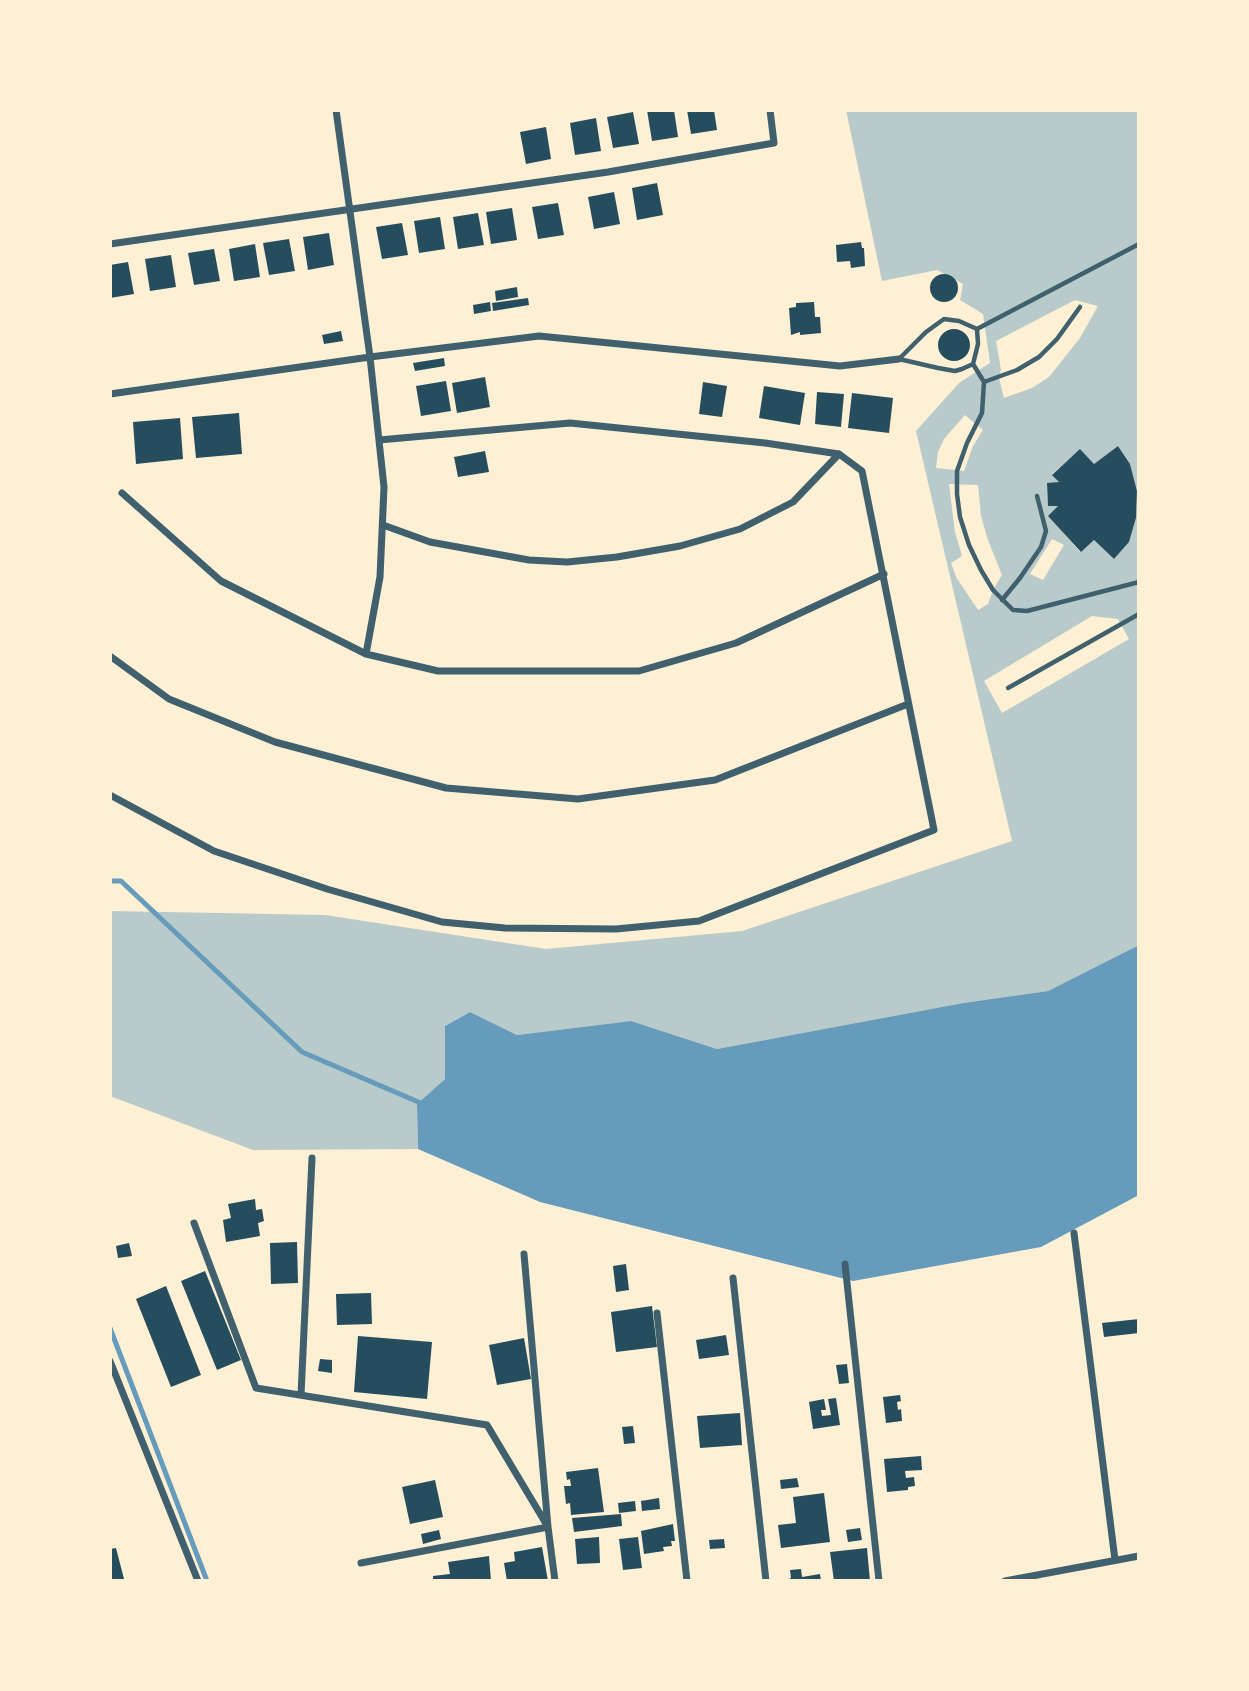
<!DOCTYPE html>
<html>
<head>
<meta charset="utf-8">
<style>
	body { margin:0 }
	#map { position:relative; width:1249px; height:1691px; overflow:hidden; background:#fdf0d5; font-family:Mulish,sans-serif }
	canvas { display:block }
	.frame { position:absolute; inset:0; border:112px solid #fdf0d5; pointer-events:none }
</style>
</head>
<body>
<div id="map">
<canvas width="1249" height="1691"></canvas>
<div class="frame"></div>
</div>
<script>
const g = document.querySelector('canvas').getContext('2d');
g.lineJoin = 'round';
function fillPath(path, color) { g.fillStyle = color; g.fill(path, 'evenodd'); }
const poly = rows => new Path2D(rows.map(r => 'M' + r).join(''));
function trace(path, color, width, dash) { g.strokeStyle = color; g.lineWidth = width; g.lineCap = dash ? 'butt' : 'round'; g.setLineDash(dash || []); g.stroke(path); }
fillPath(poly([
	[846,110,1139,110,1139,945,1048,991,963,1003,717,1049,631,1021,517,1035,470,1012,445,1026,445,1079,417,1104,418,1149,253,1150,110,1096,110,911,325,915,546,949,742,931,1012,841,916,431,959,383,990,363,983,314,960,300,963,284,937,270,882,281],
	[1075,300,1098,306,1080,338,1049,377,1032,388,1004,398,999,378,1001,370,996,341],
	[965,415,983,430,973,446,964,471,936,468,938,452,944,439],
	[1118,446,1130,464,1137,491,1136,518,1129,542,1114,559,1094,540,1080,552,1049,516,1058,506,1048,505,1047,484,1059,482,1052,474,1080,450,1094,464],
	[949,484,978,485,981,516,988,540,1002,575,993,590,988,604,978,610,956,577,951,563,962,556,955,532],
	[1052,539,1064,545,1043,580,1030,574],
	[1092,616,1118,619,1129,639,1002,713,984,681]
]), '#b9caca');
fillPath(poly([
	[1139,945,1139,1195,1041,1247,853,1281,540,1202,418,1149,417,1104,445,1079,445,1026,470,1012,517,1035,631,1021,717,1049,963,1003,1048,991]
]), '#669bbc');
trace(poly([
	[110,881,121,881,302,1052,423,1104],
	[110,1328,207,1581]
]), '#669bbc', 5);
fillPath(poly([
	[647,110,674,110,678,137,652,141],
	[687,110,714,110,717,130,691,134],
	[633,112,639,144,613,148,607,117],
	[596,118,601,151,575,155,570,123],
	[546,127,551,159,526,164,520,132],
	[657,183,663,215,637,220,632,188],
	[614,192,620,224,594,229,588,197],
	[558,203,564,235,538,239,532,207],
	[512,208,517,240,491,244,486,212],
	[478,213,484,245,458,249,453,217],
	[440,217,445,249,419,253,414,221],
	[402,223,408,255,382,259,376,227],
	[329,233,334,265,308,270,303,237],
	[289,239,295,271,269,275,263,243],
	[861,242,862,248,864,248,865,266,851,268,850,261,837,262,836,245],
	[255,244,260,277,234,281,229,249],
	[214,249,220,281,194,285,188,253],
	[171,255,176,287,150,291,145,259],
	[128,262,134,294,110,298,110,265],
	'930 288a14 14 0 1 1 28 0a14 14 0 1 1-28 0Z',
	[517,287,518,297,496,301,495,291],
	[528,298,529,305,493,311,492,303],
	[490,302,491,311,474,314,473,305],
	[814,302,815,317,820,317,821,333,800,335,800,332,791,335,789,308,796,307,796,303],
	'938 345a16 16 0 1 1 32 0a16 16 0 1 1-32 0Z',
	[341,331,343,341,324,344,322,335],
	[444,358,445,366,415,371,413,363],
	[485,377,490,407,457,413,452,383],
	[446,381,451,411,421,416,416,386],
	[703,382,727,386,722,417,699,414],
	[764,386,805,393,800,425,759,418],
	[817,392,844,394,841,427,815,424],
	[852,393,893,398,889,433,848,428],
	[239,413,242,454,196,458,192,417],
	[180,418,183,459,136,464,133,422],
	[1118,446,1130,464,1137,491,1136,518,1129,542,1114,559,1094,540,1081,552,1048,516,1058,506,1048,506,1047,483,1059,482,1052,475,1080,449,1094,464],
	[485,451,489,472,458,477,454,457],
	[255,1199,256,1210,262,1209,264,1221,258,1223,260,1236,226,1242,223,1220,231,1218,228,1204],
	[297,1242,298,1283,271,1284,270,1243],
	[129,1243,132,1256,118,1258,116,1246],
	[626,1264,629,1290,616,1292,613,1266],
	[205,1271,241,1360,217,1370,181,1281],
	[166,1286,201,1375,171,1387,136,1299],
	[371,1293,372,1324,337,1325,336,1294],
	[652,1306,657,1347,616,1352,611,1312],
	[1139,1319,1139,1333,1104,1337,1102,1323],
	[726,1335,729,1355,699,1359,696,1340],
	[358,1336,432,1342,427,1399,354,1392],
	[524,1338,531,1379,497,1385,489,1345],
	[320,1359,332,1360,332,1373,318,1371],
	[847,1364,849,1383,839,1384,836,1365],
	[900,1395,901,1401,897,1402,898,1410,901,1409,902,1421,886,1423,883,1397],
	[836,1398,840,1425,813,1429,809,1402,824,1399,826,1410,821,1410,822,1416,831,1415,828,1399],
	[740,1413,742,1445,700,1448,697,1416],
	[633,1426,635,1443,624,1444,622,1427],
	[921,1456,922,1470,905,1471,906,1478,914,1477,915,1486,908,1487,908,1490,887,1492,884,1459],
	[598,1468,604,1512,571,1515,570,1503,566,1504,564,1486,571,1486,570,1479,567,1480,566,1472],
	[797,1478,799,1487,781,1489,780,1480],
	[435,1480,443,1517,410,1524,402,1487],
	[824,1493,830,1542,781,1548,778,1525,796,1523,793,1497],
	[659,1498,660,1509,642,1511,641,1501],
	[635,1501,636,1511,619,1513,618,1503],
	[621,1514,622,1526,574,1532,572,1518],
	[673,1524,675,1541,671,1541,672,1546,663,1547,664,1551,644,1554,641,1531],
	[860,1528,862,1540,848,1542,846,1530],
	[439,1530,441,1539,423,1544,421,1534],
	[599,1537,600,1563,577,1564,575,1539],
	[638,1537,642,1568,623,1570,619,1539],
	[724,1539,725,1548,710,1549,709,1540],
	[542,1547,548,1581,507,1581,504,1563,515,1561,514,1552],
	[116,1548,124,1579,110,1581,110,1549],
	[867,1548,870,1581,834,1581,830,1552],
	[489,1556,491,1581,433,1581,433,1576,450,1574,448,1562],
	[801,1569,802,1577,820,1574,821,1581,784,1581,791,1578,790,1570]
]), '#264d5e');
trace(poly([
	[977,329,1139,244],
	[899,359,938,368,955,371,962,369,973,364,978,344,977,329],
	[899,359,926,332,944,319,959,321,977,329],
	[973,364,984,382,982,413,967,443,957,471,957,494,960,517,969,545,981,570,993,590,1013,610,1027,611,1139,582],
	[984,382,1017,370,1039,357,1057,339,1080,307],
	[1002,600,1020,578,1041,547,1046,531,1037,496],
	[1008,688,1139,614]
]), '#3f606c', 4.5);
trace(poly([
	[336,110,370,357,384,487,380,577,366,654],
	[110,244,608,172,774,143,770,110],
	[110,394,370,357,539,336,840,366,899,359],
	[122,493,221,581,366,654,438,671,639,671,736,643,884,574],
	[383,525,430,542,529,560,567,562,617,557,680,546,740,529,793,502,839,454],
	[110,656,169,699,275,742,446,788,578,799,715,780,908,704],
	[110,795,214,851,327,889,442,922,505,928,616,929,699,921,934,830,862,471,839,454,765,443,570,423,379,440],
	[194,1223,256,1388,487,1425,548,1527,361,1563],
	[1074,1233,1115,1560],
	[524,1254,548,1527,555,1581],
	[845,1264,879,1581],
	[733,1278,766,1581],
	[657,1313,687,1581],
	[110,1361,198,1581],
	[301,1395,312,1158],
	[1005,1581,1139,1556]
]), '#3f606c', 7);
</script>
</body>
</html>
